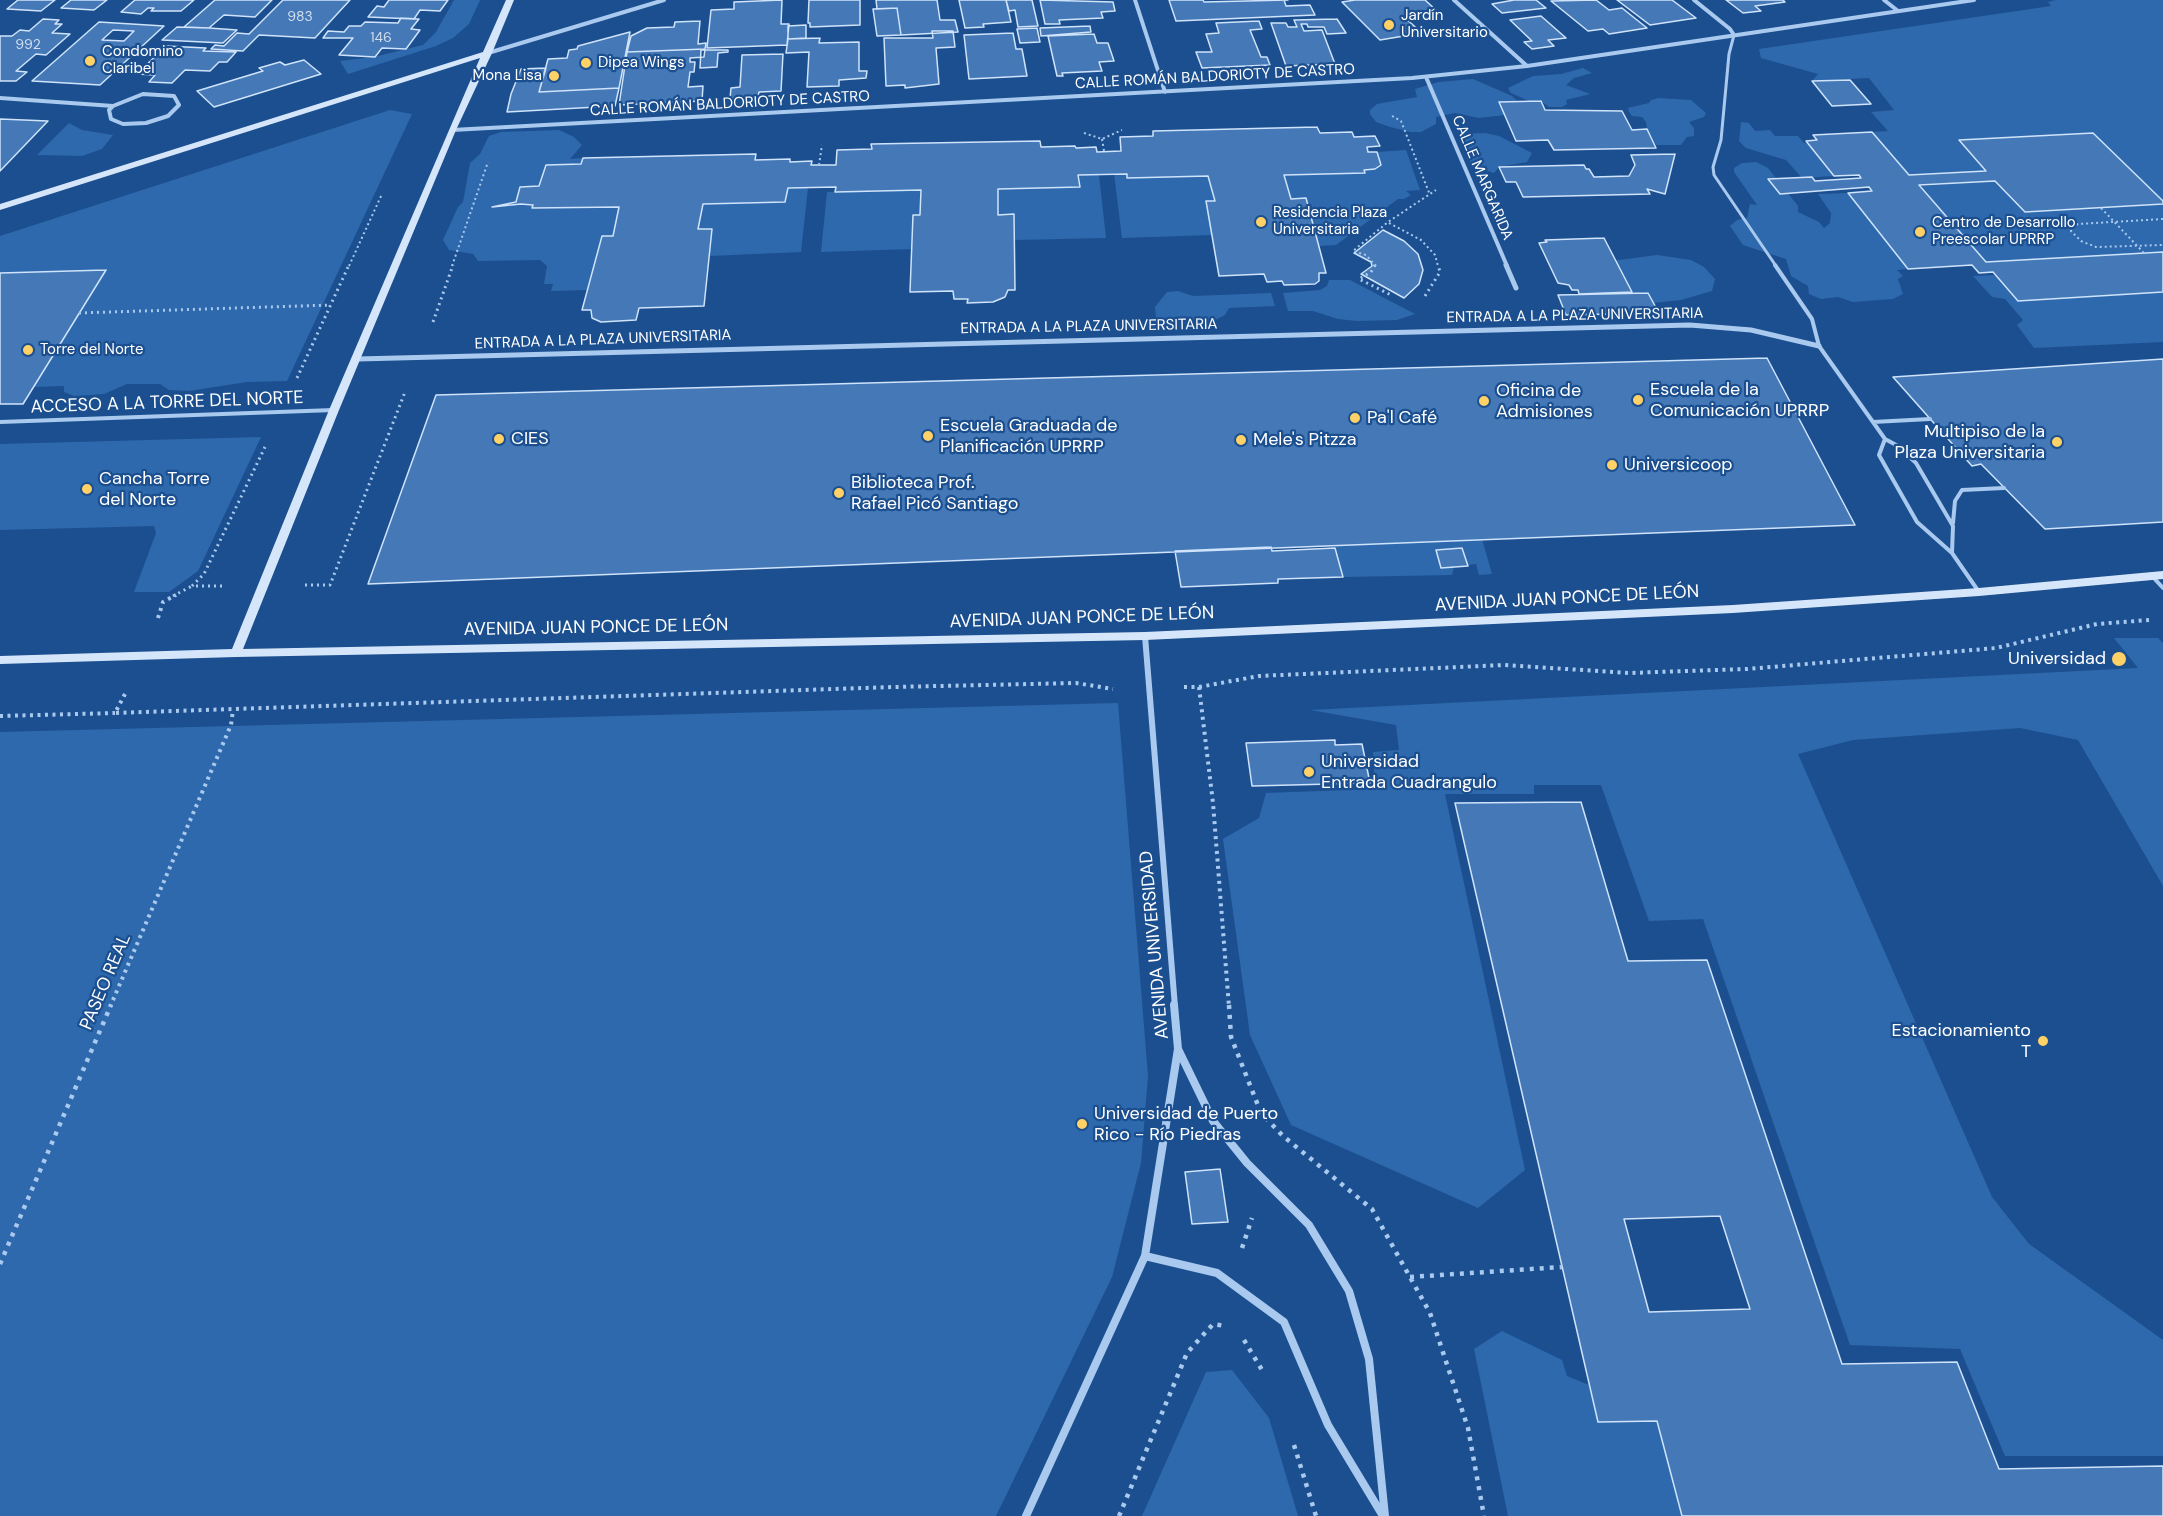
<!DOCTYPE html>
<html>
<head>
<meta charset="utf-8">
<style>
	body { margin:0 }
	canvas { display:block; background:#1b4f8f }
</style>
</head>
<body>
<canvas width="2163" height="1516"></canvas>
<script>
const g = document.querySelector('canvas').getContext('2d');
g.lineJoin = 'round';
function fillPath(path, color) { g.fillStyle = color; g.fill(path, 'evenodd'); }
const poly = rows => new Path2D(rows.map(r => 'M' + r).join(''));
function trace(path, color, width, dash) { g.strokeStyle = color; g.lineWidth = width; g.lineCap = dash ? 'butt' : 'round'; g.setLineDash(dash || []); g.stroke(path); }
function label(font, color, halo, rows, align = 'center') {
  g.font = font + ' "DM Sans",sans-serif'; g.lineWidth = 4.5; g.setLineDash([]); g.textBaseline = 'middle'; g.strokeStyle = halo; g.fillStyle = color; for (const [text, x, y, turn = 0] of rows) {
    g.save(); g.translate(x, y); g.rotate((+turn || 0) * Math.PI / 180); g.textAlign = isNaN(turn) ? turn : align; if (halo) g.strokeText(text, 0, 0); g.fillText(text, 0, 0); g.restore();
  }
}
fillPath(poly([
	[454,0,480,0,469,24,453,38,436,46,348,74,340,61,374,57,423,45,436,32],
	[2056,0,2163,0,2163,201,1960,140,1986,171,1909,175,1872,132,1888,131,1871,112,1894,110,1869,78,1812,81,1818,74,1761,58,1759,49,2051,6,2048,2],
	[1583,68,1592,73,1574,78,1566,85,1590,94,1566,100,1567,104,1562,107,1549,107,1541,101,1531,102,1511,93,1508,88,1533,76,1561,74],
	[1473,79,1512,96,1518,102,1499,103,1505,115,1479,118,1455,113,1436,117,1436,124,1421,132,1411,132,1390,127,1376,122,1370,114,1370,110,1377,104,1417,97,1415,89,1439,82],
	[1659,98,1691,100,1706,113,1704,117,1689,122,1694,128,1694,136,1687,137,1681,145,1656,145,1647,129,1646,122,1642,117,1632,116,1629,112,1628,108,1649,103,1651,100],
	[390,110,412,114,287,381,247,382,189,391,169,390,160,384,127,384,104,394,74,396,64,392,64,386,33,387,106,270,0,273,0,236],
	[1741,122,1749,123,1755,131,1770,130,1775,136,1798,136,1804,143,1807,143,1834,176,1802,178,1786,160,1746,148,1739,141],
	[69,123,82,130,113,135,102,149,82,156,37,155],
	[559,130,574,137,582,145,570,159,583,158,581,164,546,165,539,186,520,187,516,202,499,206,521,204,533,205,533,208,619,207,613,236,602,237,587,290,551,291,553,284,544,284,547,266,540,260,478,261,473,254,449,250,443,240,458,207,463,202,470,163,480,154,489,136,501,132],
	[1485,133,1499,136,1532,153,1527,162,1499,167,1494,173,1472,166,1459,140,1464,134],
	[1406,150,1420,190,1406,191,1411,195,1404,199,1398,199,1336,245,1318,246,1306,198,1291,199,1284,175,1365,173,1364,170,1375,169,1380,166,1377,152],
	[1756,162,1768,168,1798,206,1798,212,1819,222,1824,228,1830,223,1831,213,1818,194,1848,193,1908,269,1897,270,1903,276,1898,279,1903,294,1893,299,1853,302,1838,297,1821,299,1809,294,1808,286,1791,276,1786,259,1743,245,1730,226,1737,220,1747,218,1750,204,1757,205,1734,172,1734,168,1742,163],
	[1114,174,1127,174,1127,178,1208,176,1215,201,1206,202,1212,235,1122,238],
	[1078,175,1099,175,1106,238,1015,240,1014,214,998,215,998,189,1079,187],
	[1995,181,2025,212,2163,204,2163,252,1986,262,1921,186],
	[788,188,808,188,801,252,709,256,712,229,698,229,703,204,785,202],
	[921,190,920,215,914,215,912,249,821,252,827,192],
	[1657,255,1691,260,1704,267,1715,279,1712,291,1681,300,1634,305,1600,301,1599,287,1604,262],
	[1996,275,2018,301,2163,292,2163,342,2034,348,2017,325,2023,320,2005,299,1992,297,1973,276],
	[1329,280,1350,280,1415,314,1397,320,1357,321,1338,319,1313,311,1288,311,1283,293,1320,290,1327,286],
	[1178,291,1193,296,1271,293,1275,306,1229,308,1225,315,1213,321,1188,327,1173,328,1156,317,1155,307,1167,292],
	[261,437,198,571,169,592,134,592,156,533,154,526,0,530,0,444],
	[1482,539,1492,574,1479,575,1476,564,1468,565,1462,548,1436,550,1441,568,1454,567,1452,575,1343,577,1335,548,1336,545],
	[2114,638,2158,638,2163,643,2163,886,2078,740,2020,728,1853,740,1798,754,1992,1197,2029,1244,2163,1340,2163,1456,2005,1456,1960,1349,1850,1345,1703,919,1649,921,1601,785,1534,785,1534,794,1445,794,1525,1170,1478,1208,1291,1125,1250,1035,1223,839,1259,818,1266,793,1375,789,1373,752,1399,750,1396,725,1310,710,2138,668],
	[1118,703,1148,1076,1141,1163,1112,1277,996,1516,0,1516,0,732],
	[1502,1331,1562,1360,1567,1376,1589,1385,1598,1422,1657,1421,1682,1516,1508,1516,1474,1349],
	[1232,1370,1269,1418,1298,1516,1142,1516,1206,1372]
]), '#2e69ad');
const building = poly([
	[18,0,55,0,41,11,7,9,18,0],
	[71,0,107,0,94,10,61,8,71,0],
	[135,0,194,0,181,11,151,11,154,8,148,8,141,14,121,12,135,0],
	[215,0,272,0,255,17,224,15,209,28,184,27,215,0],
	[283,0,350,0,315,38,259,35,243,51,211,49,215,45,224,46,237,33,249,34,283,0],
	[389,0,448,0,440,11,420,10,414,19,368,17,377,6,384,7,389,0],
	[782,0,781,24,789,24,787,45,707,48,711,10,734,9,734,2,782,0],
	[809,0,860,0,860,25,810,27,810,23,808,23,809,0],
	[876,0,937,0,940,20,955,20,958,32,901,35,897,8,877,9,876,0],
	[959,0,1006,0,1011,22,983,24,984,27,965,28,959,0],
	[1006,0,1032,0,1038,26,1018,27,1015,10,1009,11,1006,0],
	[1040,0,1113,2,1115,11,1101,12,1103,18,1059,20,1060,24,1045,24,1040,0],
	[1169,0,1203,0,1204,2,1288,0,1284,0,1286,6,1310,5,1315,15,1176,21,1169,0],
	[1355,0,1425,0,1437,11,1403,16,1422,33,1380,40,1342,2,1355,0],
	[1514,0,1536,0,1546,8,1502,13,1492,4,1514,0],
	[1596,0,1609,10,1622,8,1647,28,1609,34,1603,29,1588,31,1551,1,1596,0],
	[1617,0,1672,0,1696,18,1650,25,1617,0],
	[1726,0,1783,0,1785,2,1755,6,1761,11,1743,13,1726,0],
	[897,8,901,35,877,36,873,9,897,8],
	[1541,16,1566,38,1548,40,1554,46,1532,49,1524,42,1532,41,1510,20,1541,16],
	[401,18,419,19,411,29,420,30,406,49,382,48,375,57,339,55,353,38,323,38,328,31,344,32,349,26,361,26,365,22,398,23,401,18],
	[43,19,59,20,55,24,62,24,52,33,70,34,46,55,36,54,16,71,27,72,16,81,0,81,0,36,12,36,20,30,29,31,43,19],
	[1337,19,1346,33,1327,34,1324,27,1308,27,1307,24,1301,24,1304,31,1322,30,1335,64,1286,66,1271,23,1286,23,1288,27,1297,27,1294,20,1337,19],
	[700,21,698,44,706,43,705,49,627,52,631,36,647,28,674,27,675,22,700,21],
	[1259,21,1262,29,1250,30,1261,57,1267,57,1270,65,1202,68,1196,52,1212,52,1206,34,1219,33,1216,23,1259,21],
	[99,22,164,26,100,85,32,81,99,22],
	[113,30,134,31,124,41,102,40,113,30],
	[806,25,806,38,788,39,788,26,806,25],
	[1090,26,1091,32,1041,36,1040,28,1090,26],
	[177,27,209,28,237,30,223,43,162,40,177,27],
	[1037,28,1040,42,1020,43,1017,29,1037,28],
	[932,31,953,31,955,47,936,48,939,84,905,88,905,85,886,86,884,38,933,38,932,31],
	[630,32,619,88,539,92,548,59,567,58,569,50,577,49,578,46,630,32],
	[1013,33,1016,49,1022,49,1027,76,969,79,964,35,1013,33],
	[1094,34,1097,43,1108,43,1114,61,1099,62,1102,71,1062,73,1063,76,1057,76,1048,36,1094,34],
	[820,38,819,43,859,42,859,71,867,71,866,78,839,80,839,86,807,87,809,52,786,53,788,39,820,38],
	[166,46,206,48,203,51,236,52,227,62,219,62,210,71,185,70,172,83,149,82,155,75,137,74,166,46],
	[705,49,704,57,690,58,690,62,695,62,694,72,690,72,688,87,703,86,702,101,619,105,627,52,705,49],
	[701,50,728,50,728,52,718,53,717,67,700,68,701,50],
	[783,54,781,91,759,92,758,97,730,98,731,88,740,87,742,55,783,54],
	[304,60,321,74,214,107,197,91,263,71,259,68,280,62,285,65,304,60],
	[546,68,539,92,619,88,615,106,507,112,511,94,521,69,546,68],
	[1850,80,1871,104,1832,106,1812,81,1850,80],
	[1541,101,1545,110,1622,111,1632,130,1647,129,1656,148,1554,150,1548,140,1516,141,1499,102,1541,101],
	[0,119,48,121,0,171,0,119],
	[1317,127,1320,133,1352,132,1354,137,1375,136,1380,146,1367,147,1368,152,1377,152,1381,165,1375,169,1364,170,1365,173,1284,175,1291,199,1306,198,1326,273,1319,273,1319,281,1315,284,1284,285,1282,281,1267,282,1264,274,1219,276,1206,201,1215,201,1208,176,1127,178,1127,174,1078,175,1080,187,998,189,998,215,1014,214,1015,290,1008,290,1005,297,993,302,967,303,968,299,954,299,953,291,910,292,913,215,920,215,921,190,835,192,836,187,788,188,785,202,703,204,698,229,712,229,704,306,639,308,636,320,601,322,592,318,591,310,582,310,602,236,613,236,619,207,532,208,533,205,521,204,492,207,516,202,520,187,539,186,546,165,581,164,583,158,756,154,755,160,790,159,790,162,812,161,811,165,836,165,837,150,872,149,871,144,1040,141,1041,147,1075,146,1076,148,1096,147,1097,152,1121,151,1120,137,1153,136,1153,131,1317,127],
	[1872,132,1909,175,1986,171,1959,140,2093,133,2163,201,2163,204,2025,212,1995,181,1919,185,1986,262,2163,252,2163,292,2018,301,1993,272,1979,273,1972,265,1908,269,1848,193,1872,191,1869,187,1780,194,1768,179,1812,177,1815,181,1861,178,1859,175,1834,176,1806,141,1817,140,1813,135,1872,132],
	[1675,154,1665,194,1647,189,1650,194,1523,197,1516,182,1506,182,1499,167,1584,165,1586,169,1589,169,1594,177,1629,176,1635,165,1631,155,1675,154],
	[1383,230,1404,241,1418,254,1423,270,1419,284,1404,298,1361,274,1372,266,1371,262,1354,253,1383,230],
	[1604,238,1632,292,1579,294,1578,290,1572,290,1569,285,1558,283,1539,243,1547,242,1545,240,1604,238],
	[106,270,23,404,0,404,0,273,106,270],
	[1648,293,1659,313,1566,315,1558,295,1648,293],
	[1767,358,1855,525,368,584,436,395,1767,358],
	[2163,359,2163,522,2045,529,1981,464,1972,466,1893,377,2163,359],
	[1271,547,1272,551,1335,548,1343,577,1278,579,1278,583,1181,587,1175,551,1271,547],
	[1462,548,1468,566,1441,568,1436,550,1462,548],
	[1335,740,1335,745,1362,744,1370,783,1252,786,1246,743,1335,740],
	[1581,802,1628,961,1707,960,1842,1364,1957,1362,1999,1469,2163,1466,2163,1516,1682,1516,1657,1421,1598,1422,1455,803,1581,802],
	[1720,1216,1750,1309,1649,1312,1624,1219,1720,1216],
	[1220,1169,1228,1222,1192,1224,1185,1172,1220,1169]
]);
fillPath(building, '#4478b7');
trace(building, '#cfe3fa', 1.5);
trace(poly([
	[1392,116,1401,121,1430,195],
	[1084,133,1102,139,1122,130],
	[1102,139,1104,151],
	[819,165,822,145],
	[2101,208,2144,253],
	[2163,219,2078,224,2072,227,2071,231,2081,241,2096,247,2163,245],
	[1389,223,1421,240,1435,255,1438,266],
	[349,266,382,194],
	[452,266,488,162],
	[1376,266,1366,255,1353,251,1388,222,1436,190]
]), '#a9c9ee', 2, [2, 3]);
trace(poly([
	[1375,265,1371,272,1359,279,1391,295],
	[1425,296,1440,272,1438,265],
	[79,313,331,305],
	[433,322,453,265],
	[297,378,349,265],
	[305,585,330,585,405,392],
	[222,586,192,586,204,574,265,447],
	[173,596,192,586]
]), '#a9c9ee', 3, [2, 4]);
trace(poly([
	[158,618,163,602,176,595],
	[1184,687,1199,687,1259,676,1504,665,1629,673,1747,669,1996,648,2097,624,2149,620],
	[1199,687,1213,803,1229,1007],
	[125,694,115,713,893,687,1076,683,1113,689],
	[0,716,115,713],
	[110,1007,231,725,233,710]
]), '#a9c9ee', 4, [3, 4.5]);
trace(poly([
	[1229,1005,1231,1037,1261,1113,1283,1136,1372,1209,1430,1313,1468,1428,1484,1516],
	[1242,1248,1252,1218],
	[0,1264,111,1005],
	[1410,1277,1562,1267],
	[1244,1340,1262,1370],
	[1294,1445,1316,1516],
	[1119,1516,1187,1353,1213,1324,1225,1326]
]), '#a9c9ee', 4.5, [4, 6]);
trace(poly([
	[1734,35,1729,54,1721,140,1713,167,1714,175,1776,266]
]), '#a9c9ee', 3);
trace(poly([
	[1775,265,1812,319,1819,346,1885,439,1898,446,1916,463,1953,526,1952,553],
	[0,422,334,410],
	[1873,422,1930,419],
	[1885,439,1879,455,1917,522,1952,553,1979,592],
	[1953,523,1955,501,1962,490,2004,488],
	[2152,576,2163,588]
]), '#a9c9ee', 4);
trace(poly([
	[1135,0,1165,92],
	[1454,0,1527,66],
	[1694,0,1730,29,1734,35],
	[1884,0,1898,11],
	[488,53,664,0],
	[1426,77,1507,266],
	[143,94,174,96,179,105,168,116,146,123,123,124,111,119,109,110,113,106,143,94],
	[0,98,113,106],
	[452,130,1412,78,1527,66,1974,0]
]), '#a9c9ee', 4);
trace(poly([
	[1506,265,1516,288],
	[358,359,1690,325,1751,330,1819,346]
]), '#a9c9ee', 5);
trace(poly([
	[1145,636,1175,1007]
]), '#a9c9ee', 6);
trace(poly([
	[1174,1005,1178,1049,1213,1121,1247,1163,1309,1225,1349,1291,1369,1359,1385,1516],
	[1145,1256,1217,1273,1284,1322,1328,1425,1383,1516],
	[1026,1516,1145,1256,1178,1049]
]), '#a9c9ee', 8);
fillPath(poly([
	[506,0,514,0,492,53,456,130,339,410,243,649,1145,632,1733,605,1979,588,2163,571,2163,579,1979,596,1733,613,1145,640,236,657,0,664,0,656,232,649,329,410,480,58,0,210,0,204,483,52,506,0]
]), '#d6e6fa');
for (const [x, y, r, color] of [
	[1389,25,6,"#ffd166"],
	[90,61,6,"#ffd166"],
	[586,63,6,"#ffd166"],
	[554,76,6,"#ffd166"],
	[1261,222,6,"#ffd166"],
	[1920,232,6,"#ffd166"],
	[28,350,6,"#ffd166"],
	[1638,400,6,"#ffd166"],
	[1484,401,6,"#ffd166"],
	[1355,418,6,"#ffd166"],
	[928,436,6,"#ffd166"],
	[499,439,6,"#ffd166"],
	[1241,440,6,"#ffd166"],
	[2057,442,6,"#ffd166"],
	[1612,465,6,"#ffd166"],
	[87,489,6,"#ffd166"],
	[839,493,6,"#ffd166"],
	[2119,659,8,"#ffd166"],
	[1309,772,6,"#ffd166"],
	[2043,1041,6,"#ffd166"],
	[1082,1124,6,"#ffd166"]
]) { const dot = new Path2D(); dot.arc(x, y, r, 0, 2 * Math.PI); g.fillStyle = color; g.fill(dot); trace(dot, '#1b4f8f', 2); }
label('14px', '#d0dded', null, [
	["983",300,17],
	["146",381,38],
	["992",28,45]
]);
label('15px', '#fff', '#1b4f8f', [
	["Jardín",1401,16],
	["Universitario",1401,33],
	["Condomino",102,52],
	["Claribel",102,69],
	["Dipea Wings",598,63],
	["Mona Lisa",542,76,"right"],
	["Residencia Plaza",1273,213],
	["Universitaria",1273,230],
	["Centro de Desarrollo",1932,223],
	["Preescolar UPRRP",1932,240],
	["Torre del Norte",40,350]
], 'left');
label('15px', '#fff', '#1b4f8f', [
	["CALLE ROMÁN BALDORIOTY DE CASTRO",1215,77,-3],
	["CALLE ROMÁN BALDORIOTY DE CASTRO",730,104,-3],
	["CALLE MARGARIDA",1482,178,67],
	["ENTRADA A LA PLAZA UNIVERSITARIA",1575,316,-1],
	["ENTRADA A LA PLAZA UNIVERSITARIA",1089,327,-1],
	["ENTRADA A LA PLAZA UNIVERSITARIA",603,340,-2]
]);
label('18px', '#fff', '#1b4f8f', [
	["Escuela de la",1650,390],
	["Comunicación UPRRP",1650,411],
	["Oficina de",1496,391],
	["Admisiones",1496,412],
	["Pa'l Café",1367,418],
	["Escuela Graduada de",940,426],
	["Planificación UPRRP",940,447],
	["Multipiso de la",2045,432,"right"],
	["Plaza Universitaria",2045,453,"right"],
	["CIES",511,439],
	["Mele's Pitzza",1253,440],
	["Universicoop",1624,465],
	["Cancha Torre",99,479],
	["del Norte",99,500],
	["Biblioteca Prof.",851,483],
	["Rafael Picó Santiago",851,504],
	["Universidad",2106,659,"right"],
	["Universidad",1321,762],
	["Entrada Cuadrangulo",1321,783],
	["Estacionamiento",2031,1031,"right"],
	["T",2031,1052,"right"],
	["Universidad de Puerto",1094,1114],
	["Rico - Río Piedras",1094,1135]
], 'left');
label('18px', '#fff', '#1b4f8f', [
	["ACCESO A LA TORRE DEL NORTE",167,403,-2],
	["AVENIDA JUAN PONCE DE LEÓN",1567,599,-3],
	["AVENIDA JUAN PONCE DE LEÓN",1082,618,-2],
	["AVENIDA JUAN PONCE DE LEÓN",596,628,-1],
	["AVENIDA UNIVERSIDAD",1155,945,-95],
	["PASEO REAL",106,982,-67]
]);
</script>
</body>
</html>
